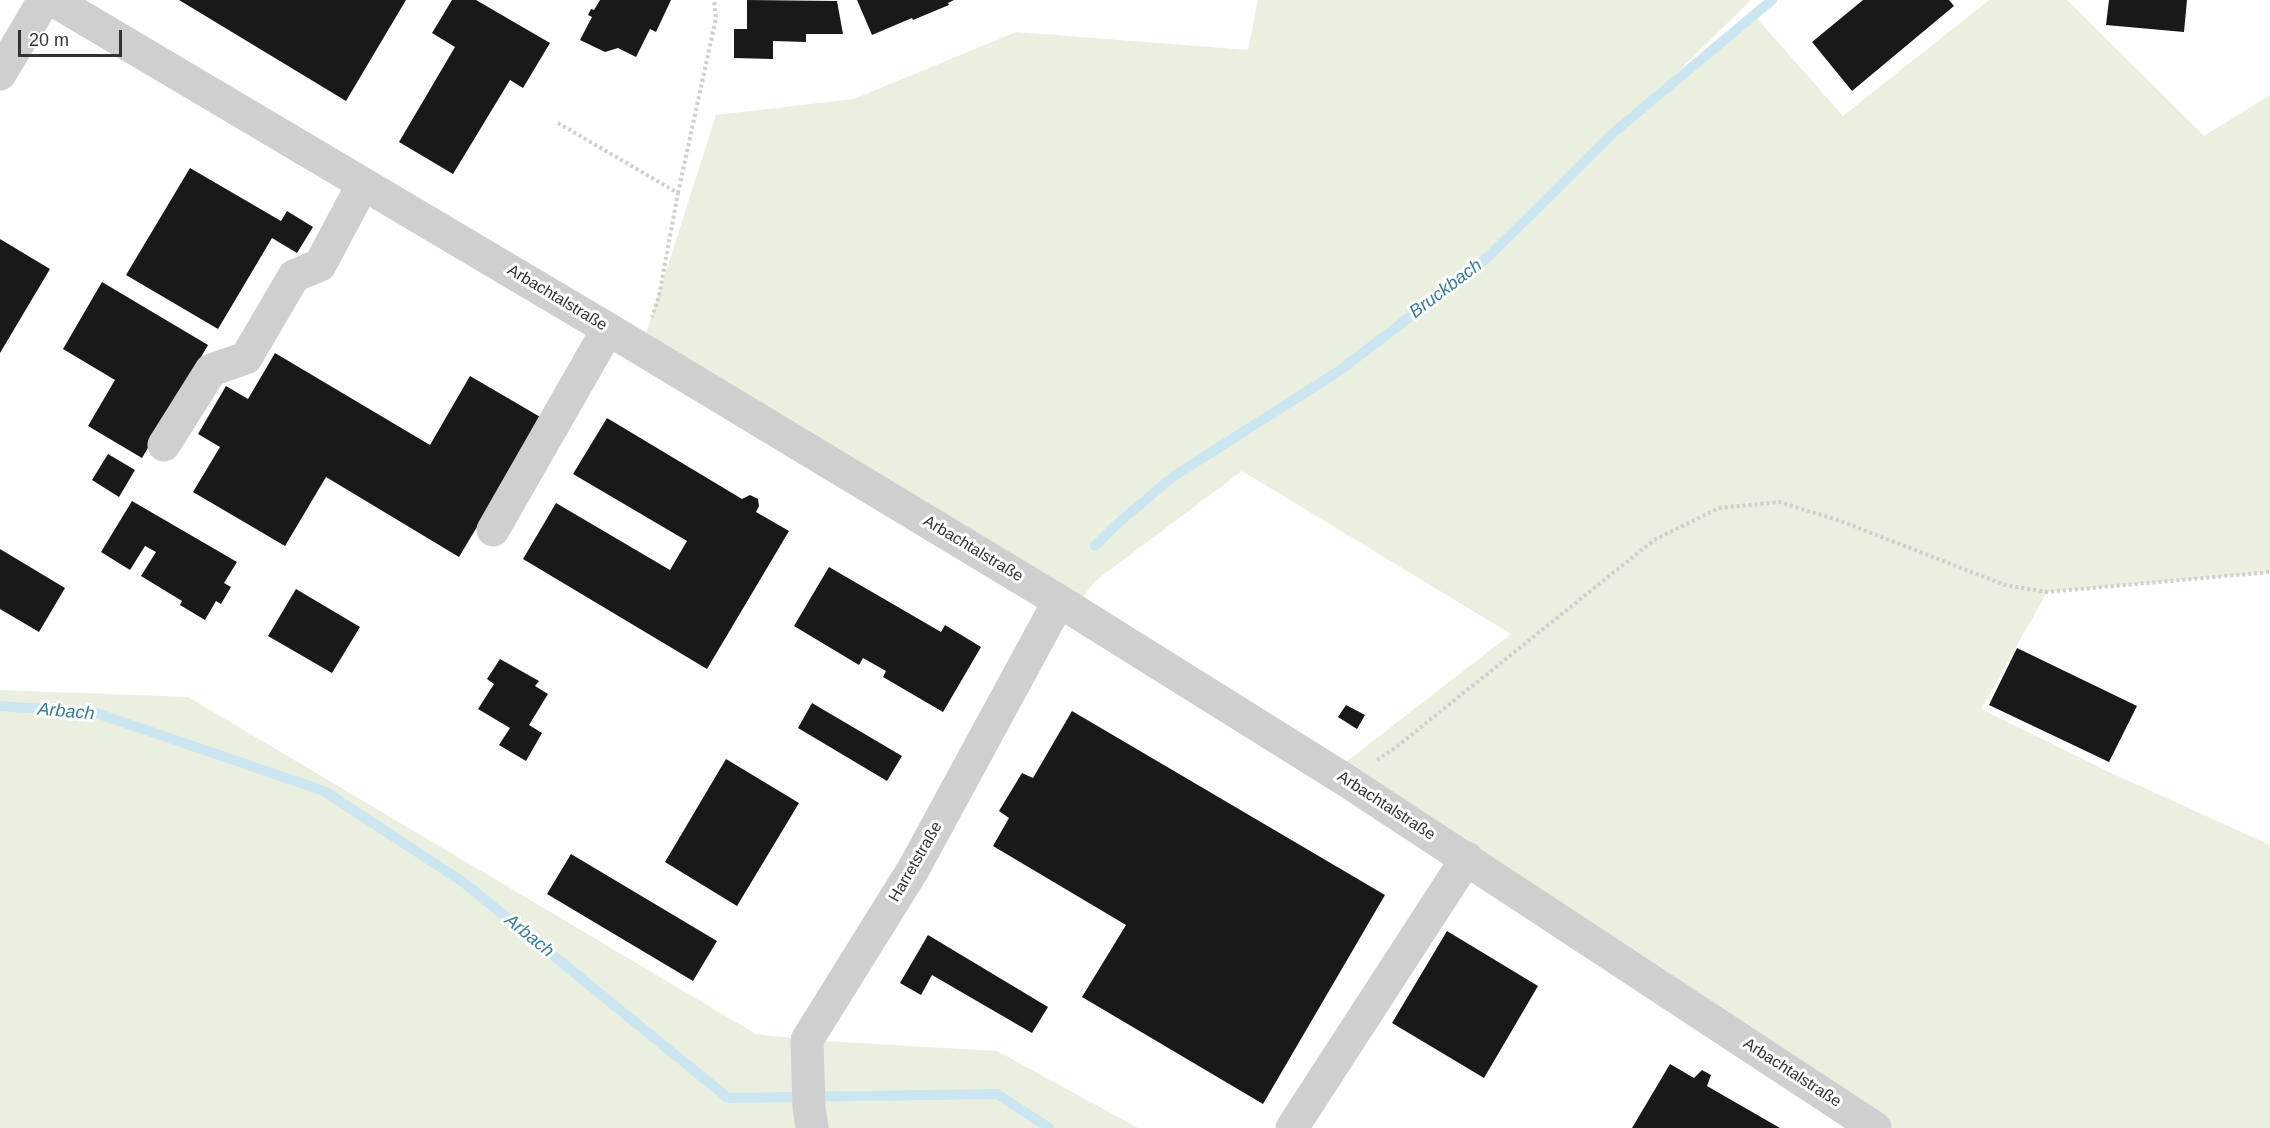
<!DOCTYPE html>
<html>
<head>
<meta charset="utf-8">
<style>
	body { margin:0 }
	#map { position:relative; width:2270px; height:1128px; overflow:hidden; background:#fff; font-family:Arial,sans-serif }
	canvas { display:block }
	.scale { position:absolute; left:18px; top:30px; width:104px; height:27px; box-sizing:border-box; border:3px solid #323232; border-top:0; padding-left:8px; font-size:18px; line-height:21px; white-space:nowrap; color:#323232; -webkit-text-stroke:4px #fff; paint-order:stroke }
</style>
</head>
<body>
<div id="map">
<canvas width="2270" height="1128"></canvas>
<div class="scale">20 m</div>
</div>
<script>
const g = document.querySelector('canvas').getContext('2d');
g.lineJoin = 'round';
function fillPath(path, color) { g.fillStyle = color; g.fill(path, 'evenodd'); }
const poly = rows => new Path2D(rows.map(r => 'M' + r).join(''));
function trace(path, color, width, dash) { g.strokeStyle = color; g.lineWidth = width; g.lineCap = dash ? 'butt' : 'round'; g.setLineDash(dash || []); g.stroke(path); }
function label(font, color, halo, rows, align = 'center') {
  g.font = font + ' Arial,sans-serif'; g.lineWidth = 6; g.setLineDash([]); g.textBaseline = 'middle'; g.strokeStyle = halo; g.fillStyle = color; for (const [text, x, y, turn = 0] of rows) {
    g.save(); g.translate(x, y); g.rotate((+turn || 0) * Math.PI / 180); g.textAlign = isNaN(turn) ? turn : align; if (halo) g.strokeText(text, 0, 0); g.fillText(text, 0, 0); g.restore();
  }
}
fillPath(poly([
	[1258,0,1751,0,1634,115,1754,15,1843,116,1989,0,2067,0,2204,136,2270,95,2270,572,2047,592,1981,709,2109,772,2270,845,2270,1128,1875,1128,1333,772,1511,634,1242,471,1095,581,1073,610,646,334,716,115,854,99,1016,32,1248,50],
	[0,690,188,697,756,1034,807,1040,997,1051,1138,1128,0,1128]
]), '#eaefdf');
trace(poly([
	[1095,546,1117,524,1174,476,1339,371,1487,258,1612,134,1772,0],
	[0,706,96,713,324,791,463,882,728,1098,997,1094,1049,1128]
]), '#cbe6f0', 10);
fillPath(poly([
	[179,0,406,0,346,101],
	[452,0,476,0,550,43,523,88,510,80,453,174,399,142,455,47,432,33],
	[600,0,671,0,656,32,650,29,636,57,618,48,605,52,580,40,592,17,588,15,591,9,594,10],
	[747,0,837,1,843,34,806,34,806,42,773,41,773,59,734,58,734,29,747,29],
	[857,0,954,0,948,3,949,5,913,20,912,18,872,35],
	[1863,0,1949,0,1954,6,1852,91,1812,42],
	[2109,0,2187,0,2184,32,2106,25],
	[190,168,281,221,287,211,313,227,297,253,272,238,218,329,126,275],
	[0,239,50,269,0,353],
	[102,282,208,345,142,458,88,426,115,380,63,349],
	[275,353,430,445,470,376,542,418,459,557,326,477,285,546,193,492,220,447,198,434,226,386,248,399],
	[607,418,742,499,750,495,758,499,759,506,756,512,789,531,707,669,523,559,556,503,670,570,687,541,573,474],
	[108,454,135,470,119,497,92,480],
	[132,501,237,562,224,583,231,587,221,604,216,601,205,620,180,605,182,601,141,576,156,552,145,546,130,570,101,552],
	[0,549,65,588,39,632,0,609],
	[829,567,941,632,945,625,981,647,943,712,883,677,886,671,863,658,859,665,794,626],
	[296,589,360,627,332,673,268,636],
	[2017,648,2137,706,2109,762,1989,705],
	[500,659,539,681,535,686,548,694,529,725,542,733,526,761,499,745,510,728,478,709,494,684,487,679],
	[812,703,902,756,887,781,798,728],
	[1346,705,1365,715,1357,729,1338,717],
	[1072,711,1385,895,1263,1104,1082,997,1126,925,993,846,1009,818,999,811,1022,773,1033,778],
	[726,759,799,803,737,906,665,862],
	[571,854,717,941,693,981,547,894],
	[1447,931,1538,986,1484,1078,1392,1023],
	[928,935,1048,1007,1032,1033,932,975,921,995,900,983],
	[1670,1064,1694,1078,1702,1070,1711,1075,1707,1086,1780,1128,1632,1128]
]), '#191919');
trace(poly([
	[558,123,678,193,659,296,652,317],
	[678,193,716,18,714,0],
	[1377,760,1395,748,1654,540,1719,508,1779,502,1838,520,2005,585,2047,592,2270,572]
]), '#cfcfcf', 4, [3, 3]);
trace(poly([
	[53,0,608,329,1059,601,1347,781,1875,1128],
	[0,74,44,0],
	[164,445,211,370,246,358,294,276,320,265,363,184],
	[493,530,608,329],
	[812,1128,809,1108,807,1040,914,868,1059,601],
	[1292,1128,1467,858]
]), '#cfcfcf', 33);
label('16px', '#323232', '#fff', [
	["Arbachtalstraße",557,298,31],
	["Arbachtalstraße",973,549,31],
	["Arbachtalstraße",1386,806,33],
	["Harretstraße",916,862,-60],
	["Arbachtalstraße",1792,1073,33]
]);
label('italic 18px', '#367b95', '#fff', [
	["Bruckbach",1446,289,-37],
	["Arbach",66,712,5],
	["Arbach",529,936,39]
]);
</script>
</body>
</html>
